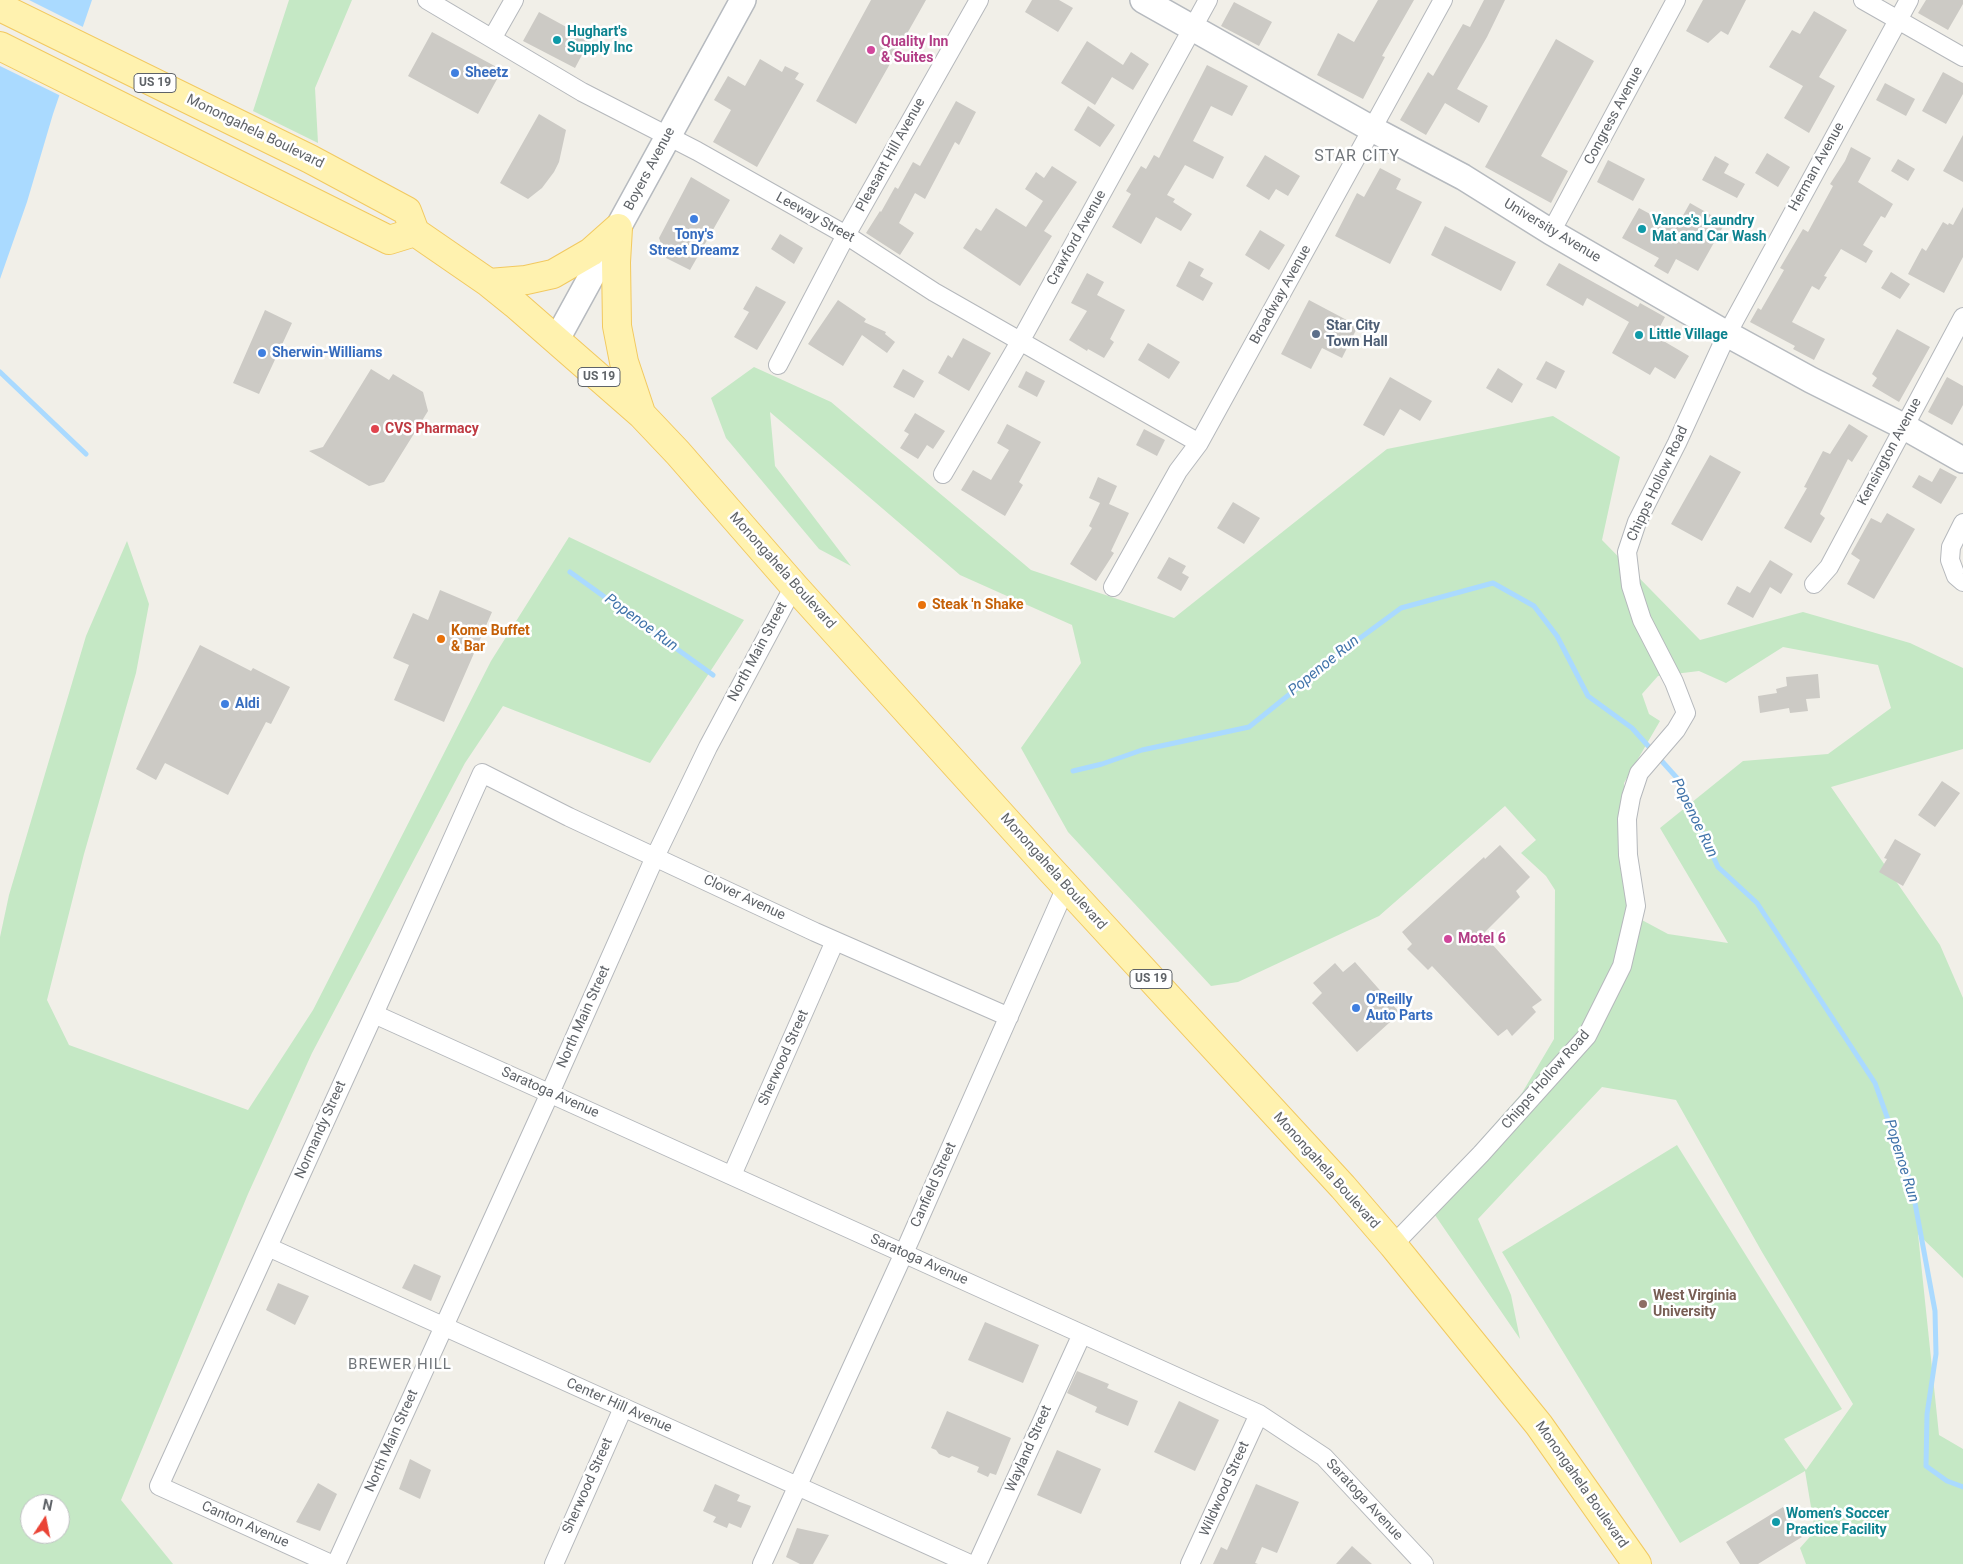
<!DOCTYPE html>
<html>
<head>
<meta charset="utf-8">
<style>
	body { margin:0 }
	#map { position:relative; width:1963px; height:1564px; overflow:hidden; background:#f1efe8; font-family:Roboto,sans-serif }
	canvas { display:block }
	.north { position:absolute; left:20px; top:1494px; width:50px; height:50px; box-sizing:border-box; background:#fff; border:1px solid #bfc1c3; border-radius:50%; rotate:11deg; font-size:14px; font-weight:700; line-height:20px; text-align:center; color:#5f6368 }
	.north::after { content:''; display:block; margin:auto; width:18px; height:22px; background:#ea4335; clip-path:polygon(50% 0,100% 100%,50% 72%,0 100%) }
</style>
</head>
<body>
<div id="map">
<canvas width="1963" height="1564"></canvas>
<div class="north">N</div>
</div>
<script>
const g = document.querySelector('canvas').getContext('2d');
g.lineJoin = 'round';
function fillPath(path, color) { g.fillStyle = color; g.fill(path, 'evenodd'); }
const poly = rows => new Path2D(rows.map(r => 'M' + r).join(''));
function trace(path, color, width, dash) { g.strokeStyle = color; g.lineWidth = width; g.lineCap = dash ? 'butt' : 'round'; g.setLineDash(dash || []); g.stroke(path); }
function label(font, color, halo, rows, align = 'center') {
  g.font = font + ' Roboto,sans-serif'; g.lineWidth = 5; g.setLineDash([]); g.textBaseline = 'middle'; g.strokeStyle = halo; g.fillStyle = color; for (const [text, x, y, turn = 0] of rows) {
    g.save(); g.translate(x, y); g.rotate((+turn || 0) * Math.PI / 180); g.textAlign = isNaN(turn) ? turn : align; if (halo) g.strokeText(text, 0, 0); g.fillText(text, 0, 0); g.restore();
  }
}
fillPath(poly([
	[289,0,352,0,315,88,318,143,253,111],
	[754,367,831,402,1031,570,1174,618,1387,449,1553,416,1620,457,1602,540,1700,640,1803,612,1910,643,1963,668,1963,749,1831,787,1940,945,1963,998,1963,1278,1918,1234,1939,1435,1963,1449,1963,1564,1806,1564,1800,1548,1815,1531,1805,1471,1680,1543,1502,1252,1677,1145,1842,1409,1784,1439,1806,1470,1853,1404,1762,1252,1676,1100,1602,1087,1478,1219,1511,1295,1520,1339,1426,1202,1522,1093,1554,1039,1555,890,1546,876,1521,853,1536,840,1505,806,1379,916,1238,982,1211,986,1068,832,1021,748,1081,663,1072,625,960,575,770,412,775,466,851,566,819,549,726,438,711,398],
	[1783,647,1878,665,1891,708,1828,754,1743,761,1660,828,1728,943,1668,934,1627,912,1624,783,1660,721,1649,714,1642,694,1658,676,1699,671,1726,683],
	[569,537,744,620,650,763,503,706,465,763,312,1053,248,1194,121,1500,173,1564,0,1564,0,937,9,895,86,636,127,541,149,604,136,673,84,854,47,1000,69,1045,248,1110,313,1010,491,661],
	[30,1504,60,1504,60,1534,30,1534]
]), '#c5e8c5');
fillPath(poly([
	[0,0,92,0,53,114,27,202,0,279]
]), '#aadaff');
fillPath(poly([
	[0,0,29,0,85,28,61,96,0,66]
]), '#f1efe8');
trace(poly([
	[0,372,86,454],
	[570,572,713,675],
	[1073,771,1102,764,1142,750,1249,727,1348,647,1401,608,1493,583,1534,606,1557,636,1588,696,1632,728,1677,778,1718,867,1757,903,1875,1083,1912,1187,1935,1311,1936,1354,1927,1414,1926,1466,1947,1481,1963,1487]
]), '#aadaff', 5);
fillPath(poly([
	[871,0,926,0,856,124,816,101],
	[1032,0,1059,0,1073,8,1058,32,1025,12],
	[1378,0,1414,0,1382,56,1385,57,1363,99,1317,75,1338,33,1354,42],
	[1484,0,1505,0,1487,37,1457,89,1488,106,1479,123,1445,103,1426,135,1400,120,1428,72,1433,76,1463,24,1470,27],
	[1703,0,1746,0,1728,35,1721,31,1708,43,1686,31],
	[1926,0,1963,0,1963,4,1948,30,1918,13],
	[1234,2,1272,22,1259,46,1221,26],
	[1814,11,1847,30,1819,77,1835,86,1809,133,1784,118,1803,86,1769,67,1792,30,1800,34],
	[539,12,590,40,575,68,523,41],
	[432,32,502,70,478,114,408,76],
	[1556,39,1594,61,1541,156,1568,171,1551,203,1485,167],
	[1087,41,1123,65,1131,52,1149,64,1133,90,1112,77,1095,105,1061,83],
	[760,59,782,72,785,66,799,73,795,79,804,84,757,167,713,142,731,110,714,100,728,76,745,86],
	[1207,65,1248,86,1232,116,1211,106,1193,141,1224,157,1213,179,1185,165,1167,195,1175,199,1173,202,1192,214,1181,231,1156,217,1141,244,1112,227,1131,194,1126,191,1141,166,1146,169,1154,155,1159,158],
	[1943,72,1963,83,1963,94,1946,124,1922,111],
	[1885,83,1915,99,1906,116,1876,100],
	[956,101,976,112,959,145,955,142,925,199,915,193,899,223,914,233,900,255,866,233,880,211,881,212,895,187,898,189,913,162,920,166],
	[1088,106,1115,125,1100,147,1074,130],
	[539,114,566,130,559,162,554,172,542,188,528,199,500,183],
	[1963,135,1963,182,1943,171],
	[1851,147,1871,158,1858,182,1893,204,1885,218,1881,216,1863,245,1873,251,1866,263,1841,249,1824,276,1827,277,1819,290,1812,286,1792,322,1825,339,1814,360,1793,349,1795,346,1750,322,1758,308,1761,310,1784,270,1780,268,1803,229,1808,232,1833,186,1830,184,1845,161],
	[1767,153,1790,167,1778,187,1755,173],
	[1265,155,1300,176,1288,196,1276,189,1269,200,1246,186],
	[1715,156,1729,164,1724,173,1745,184,1737,198,1702,180],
	[1898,159,1915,169,1908,181,1891,171],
	[1608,160,1645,179,1633,201,1597,182],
	[1052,166,1077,182,1044,231,1052,236,1020,286,963,248,976,228,981,231,996,208,1026,227,1043,201,1025,189,1036,172,1044,178],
	[1380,168,1401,179,1396,189,1422,202,1390,264,1335,236,1357,193,1364,197],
	[691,177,730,200,690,270,666,258,659,238],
	[1690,203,1725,223,1698,271,1676,259,1668,274,1654,266,1659,258,1622,238,1639,208,1676,228],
	[1963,207,1963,257,1944,293,1908,274,1922,248,1926,251,1943,222,1948,225,1949,223,1953,225],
	[1445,226,1516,262,1501,291,1431,255],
	[1260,230,1285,245,1269,270,1245,255],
	[780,234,803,248,794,264,771,249],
	[1189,261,1204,269,1200,276,1213,283,1203,301,1176,286],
	[1559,263,1638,307,1640,303,1665,317,1655,336,1689,356,1675,379,1655,367,1650,375,1612,353,1629,322,1587,298,1583,306,1546,285],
	[1891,272,1910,284,1900,299,1881,288],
	[1087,273,1104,282,1097,295,1125,310,1110,339,1114,342,1104,358,1088,349,1087,351,1069,340,1087,311,1071,303],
	[756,286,786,302,757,350,734,337,749,312,743,309],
	[838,300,866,319,864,322,886,332,885,334,895,342,887,353,862,335,843,366,808,344],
	[1309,300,1358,326,1342,358,1322,348,1311,369,1281,354],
	[265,310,292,323,259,394,233,383],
	[1897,329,1930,347,1899,402,1872,386,1877,378,1872,374],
	[963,338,991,353,969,391,938,373,948,355,952,358],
	[1148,343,1180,362,1169,379,1138,360],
	[1546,361,1565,371,1556,389,1536,379],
	[1498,368,1523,384,1512,403,1486,388],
	[371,369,389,380,393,374,423,392,428,411,384,482,369,486,309,451,323,447],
	[903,369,924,381,914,398,893,387],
	[1026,371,1045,381,1037,397,1018,387],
	[1390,377,1432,401,1420,421,1400,409,1384,436,1363,425],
	[1947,377,1963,386,1963,405,1952,425,1928,412],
	[915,413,945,431,933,449,927,445,918,459,900,448,909,434,904,431],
	[1007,424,1041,442,1019,482,1023,485,1005,516,961,490,973,470,991,480,1009,450,997,443],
	[1849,424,1868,436,1852,462,1848,459,1820,514,1825,518,1811,543,1784,528,1807,488,1804,487,1823,451,1830,454],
	[1144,429,1165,440,1157,456,1136,445],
	[1710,455,1741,472,1702,541,1671,524],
	[1940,468,1957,477,1941,504,1912,487,1919,475,1932,482],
	[1098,477,1117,486,1109,504,1129,513,1111,551,1114,553,1096,581,1070,564,1092,528,1089,526,1100,503,1089,498],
	[1233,502,1260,518,1244,544,1217,528],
	[1887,513,1915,529,1874,599,1847,584,1860,560,1851,554,1871,518,1881,523],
	[1169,557,1186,566,1182,573,1189,577,1181,591,1157,578],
	[1770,560,1793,574,1781,594,1770,587,1753,618,1727,604,1737,586,1750,593],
	[440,590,492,612,444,722,394,700,409,665,393,658,413,613,428,620],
	[200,645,251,671,253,668,290,687,271,724,266,722,228,795,165,763,156,780,136,769],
	[1818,674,1820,698,1806,699,1808,711,1790,713,1789,708,1760,713,1758,696,1777,693,1776,689,1787,686,1786,677],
	[1942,781,1960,793,1935,827,1918,815],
	[1895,839,1921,854,1903,886,1879,872,1887,859,1884,858],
	[1500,845,1530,877,1516,891,1520,897,1483,934,1542,1000,1532,1007,1536,1012,1512,1036,1507,1029,1498,1036,1432,966,1428,970,1407,949,1412,944,1402,932,1484,857,1485,859],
	[1355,962,1400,1013,1357,1052,1312,1003,1322,993,1313,983,1335,963,1343,972],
	[414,1264,441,1276,431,1301,402,1288],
	[278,1283,309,1296,295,1325,266,1310],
	[985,1322,1039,1345,1023,1383,968,1360],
	[1077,1371,1109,1384,1107,1388,1138,1401,1128,1426,1095,1412,1097,1407,1067,1393],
	[1179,1401,1219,1420,1195,1471,1154,1452],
	[947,1411,1011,1438,996,1475,990,1473,988,1477,977,1472,979,1467,952,1456,949,1458,939,1454,936,1450,931,1448],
	[1057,1450,1101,1469,1081,1514,1037,1495],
	[410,1459,431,1470,420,1499,399,1489],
	[318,1483,337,1494,320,1531,296,1522],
	[715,1484,740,1495,737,1501,751,1506,741,1528,729,1523,727,1528,713,1522,716,1517,703,1511],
	[1256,1484,1299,1502,1277,1553,1262,1547,1255,1563,1258,1564,1213,1564,1221,1547,1227,1550],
	[1783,1507,1802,1537,1758,1564,1740,1564,1726,1542],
	[797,1528,829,1535,813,1564,800,1564,786,1557],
	[1352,1546,1372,1564,1336,1564]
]), '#cccac5');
const street = poly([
	[427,0,582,92,697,151,846,235,934,292,1199,443],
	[1863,0,1963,57],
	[493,37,514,0],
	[1551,232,1676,0],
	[778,365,846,235,979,0],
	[943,474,1021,340,1208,0],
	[1963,523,1951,547,1950,560,1956,576,1963,582],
	[1814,584,1829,567,1963,317],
	[1113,587,1178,471,1199,443,1443,0],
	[374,1014,1259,1414,1324,1457,1424,1564],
	[732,1175,835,941],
	[1393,1245,1481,1154,1587,1036,1622,966,1636,906,1628,855,1627,819,1631,797,1639,773,1676,730,1686,713,1674,682,1642,620,1631,586,1627,552,1637,522,1677,443,1727,334,1909,0],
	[268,1247,970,1564],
	[331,1564,159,1486,374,1014,482,773,569,817,815,932,1009,1017],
	[336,1564,550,1093,655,857,708,747,794,586],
	[554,1564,623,1408],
	[762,1564,904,1253,1066,887],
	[977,1564,1082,1334],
	[1190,1564,1259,1414]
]);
const secondary = poly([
	[1143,0,1372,129,1463,177,1551,232,1727,334,1811,380,1903,426,1963,460],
	[557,339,743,0]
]);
const primary = poly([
	[0,7,310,159,407,211,415,232,489,283,515,304,642,415,678,453,794,586,1050,869,1343,1187,1393,1245,1539,1425,1637,1564],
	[0,46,389,240,415,232],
	[618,228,616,262,617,326,624,362,641,413],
	[489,283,526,280,553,274,591,252,618,228]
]);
trace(street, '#b5b8bc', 20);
trace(secondary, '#b6babf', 28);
trace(primary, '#f2c960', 30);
trace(street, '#fff', 18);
trace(secondary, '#fff', 25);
trace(primary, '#fff2af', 28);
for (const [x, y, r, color] of [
	[557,40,5,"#0f9aa8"],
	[871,50,5,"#d1479c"],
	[455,73,5,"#3f7fe0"],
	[694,219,5,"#3f7fe0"],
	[1642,229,5,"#0f9aa8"],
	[1316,334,5,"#5c6f8a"],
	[1639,335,5,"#0f9aa8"],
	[262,353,5,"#3f7fe0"],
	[375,429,5,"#e0444e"],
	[922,605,5,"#e8710a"],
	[441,639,5,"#e8710a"],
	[225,704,5,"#3f7fe0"],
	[1448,939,5,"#d1479c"],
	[1356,1008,5,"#3f7fe0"],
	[1643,1304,5,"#8d6e63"],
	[1776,1522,5,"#0f9aa8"]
]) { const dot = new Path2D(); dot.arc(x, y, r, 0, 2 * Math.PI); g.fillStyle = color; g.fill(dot); trace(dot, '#fff', 2); }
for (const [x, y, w] of [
	[155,83,42],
	[599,377,42],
	[1151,979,42]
]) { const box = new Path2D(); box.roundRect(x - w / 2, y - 9.5, w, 19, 4); g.fillStyle = '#fff'; g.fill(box); trace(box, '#5f6368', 1); }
label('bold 12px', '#5f6368', null, [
	["US 19",155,83],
	["US 19",599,377],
	["US 19",1151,979]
]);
label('bold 14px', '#0d838f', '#fff', [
	["Hughart's",567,32],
	["Supply Inc",567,48],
	["Vance's Laundry",1652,221],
	["Mat and Car Wash",1652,237],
	["Little Village",1649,335],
	["Women’s Soccer",1786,1514],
	["Practice Facility",1786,1530]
], 'left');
label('bold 14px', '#b23c85', '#fff', [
	["Quality Inn",881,42],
	["& Suites",881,58],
	["Motel 6",1458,939]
], 'left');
label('bold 14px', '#366cbe', '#fff', [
	["Sheetz",465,73],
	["Tony's",694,235,"center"],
	["Street Dreamz",694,251,"center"],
	["Sherwin-Williams",272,353],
	["Aldi",235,704],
	["O'Reilly",1366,1000],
	["Auto Parts",1366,1016]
], 'left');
label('14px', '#5f6368', '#fff', [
	["Congress Avenue",1614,116,-62],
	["Monongahela Boulevard",255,132,26],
	["Pleasant Hill Avenue",891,155,-61],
	["Herman Avenue",1817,167,-61],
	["Boyers Avenue",650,169,-62],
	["Leeway Street",815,218,29],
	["University Avenue",1552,231,31],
	["Crawford Avenue",1077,238,-61],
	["Broadway Avenue",1281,295,-61],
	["Kensington Avenue",1890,452,-62],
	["Chipps Hollow Road",1658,484,-65],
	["Monongahela Boulevard",782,571,48],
	["North Main Street",758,652,-62],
	["Monongahela Boulevard",1053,872,48],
	["Clover Avenue",744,898,25],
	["North Main Street",584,1017,-66],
	["Sherwood Street",784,1058,-66],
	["Chipps Hollow Road",1546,1080,-49],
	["Saratoga Avenue",550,1093,24],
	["Normandy Street",321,1130,-66],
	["Monongahela Boulevard",1326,1171,48],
	["Canfield Street",934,1185,-66],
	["Saratoga Avenue",919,1260,24],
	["Center Hill Avenue",619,1406,24],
	["North Main Street",392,1441,-66],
	["Wayland Street",1029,1449,-66],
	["Monongahela Boulevard",1581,1485,55],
	["Sherwood Street",588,1486,-66],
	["Wildwood Street",1225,1489,-66],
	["Saratoga Avenue",1364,1500,47],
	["Canton Avenue",245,1525,24]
]);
label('bold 14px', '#4e5e75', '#fff', [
	["Star City",1326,326],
	["Town Hall",1326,342]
], 'left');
label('bold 14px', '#be3a42', '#fff', [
	["CVS Pharmacy",385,429]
], 'left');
label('bold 14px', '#c56008', '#fff', [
	["Steak 'n Shake",932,605],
	["Kome Buffet",451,631],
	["& Bar",451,647]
], 'left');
label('bold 14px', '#785e54', '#fff', [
	["West Virginia",1653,1296],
	["University",1653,1312]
], 'left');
label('italic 15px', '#4174aa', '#fff', [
	["Popenoe Run",641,623,36],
	["Popenoe Run",1324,666,-39],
	["Popenoe Run",1694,818,64],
	["Popenoe Run",1901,1161,73]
]);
g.letterSpacing = '1px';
label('15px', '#70757a', '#fff', [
	["BREWER HILL",400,1365]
]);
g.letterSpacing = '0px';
g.letterSpacing = '1px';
label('16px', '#70757a', '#fff', [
	["STAR CITY",1357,157]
]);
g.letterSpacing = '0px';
</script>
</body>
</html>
